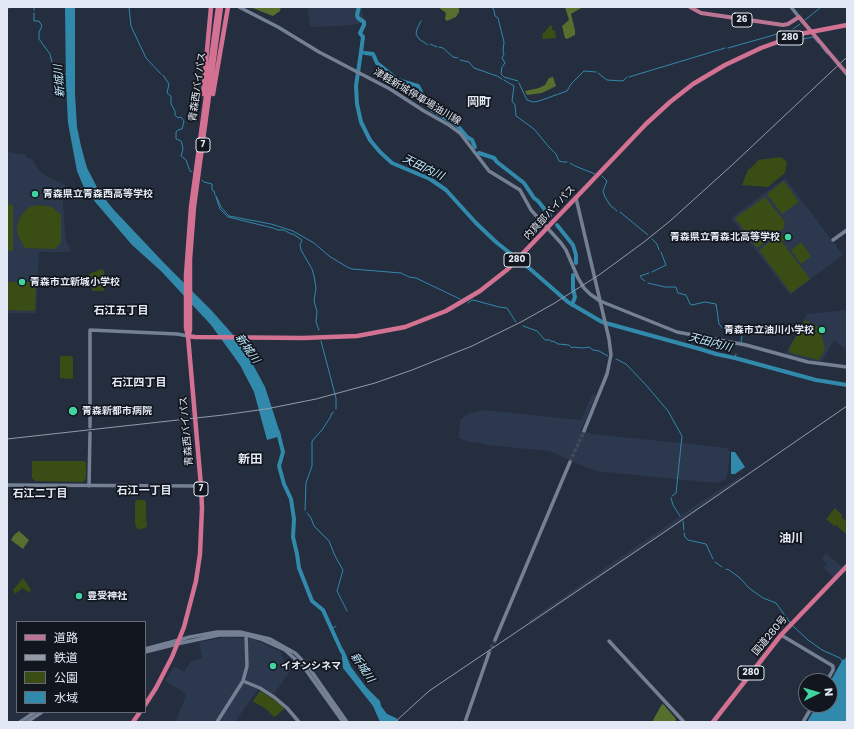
<!DOCTYPE html>
<html>
<head>
<meta charset="utf-8">
<style>
	body { margin:0 }
	#map { position:relative; width:854px; height:729px; overflow:hidden; background:#252e3f; font-family:Poppins,"Noto Sans JP",sans-serif }
	canvas { display:block }
	.frame { position:absolute; inset:0; border:8px solid #e3e9f4; pointer-events:none }
	.legend { position:absolute; left:16px; top:621px; width:130px; height:92px; box-sizing:border-box; background:#12161e; border:1px solid #666a74; margin:0; padding:5px 7px; list-style:none; font-size:12px; color:#e3e9f4 }
	.legend li { display:flex; align-items:center; gap:8px; height:20px }
	.legend b { width:20px; border:1px solid #666a74 }
	.north { position:absolute; left:798px; top:673px; width:40px; height:40px; box-sizing:border-box; background:#12161e; border:1px solid #666a74; border-radius:50%; rotate:85deg; font-size:11px; font-weight:700; line-height:16px; text-align:center; color:#e3e9f4 }
	.north::after { content:''; display:block; margin:auto; width:14px; height:18px; background:#40d4a1; clip-path:polygon(50% 0,100% 100%,50% 72%,0 100%) }
</style>
</head>
<body>
<div id="map">
<canvas width="854" height="729"></canvas>
<div class="frame"></div>
<ul class="legend">
<li><b style="height:5px;background:#ba7592"></b>道路</li>
<li><b style="height:5px;background:#939ba8"></b>鉄道</li>
<li><b style="height:11px;background:#394d15"></b>公園</li>
<li><b style="height:11px;background:#3189ac"></b>水域</li>
</ul>
<div class="north">N</div>
</div>
<script>
const g = document.querySelector('canvas').getContext('2d');
g.lineJoin = 'round';
function fillPath(path, color) { g.fillStyle = color; g.fill(path, 'evenodd'); }
const poly = rows => new Path2D(rows.map(r => 'M' + r).join(''));
function trace(path, color, width, dash) { g.strokeStyle = color; g.lineWidth = width; g.lineCap = dash ? 'butt' : 'round'; g.setLineDash(dash || []); g.stroke(path); }
function label(font, color, halo, rows, align = 'center') {
  g.font = font + ' Poppins,"Noto Sans JP",sans-serif'; g.lineWidth = 3.5; g.setLineDash([]); g.textBaseline = 'middle'; g.strokeStyle = halo; g.fillStyle = color; for (const [text, x, y, turn = 0] of rows) {
    g.save(); g.translate(x, y); g.rotate((+turn || 0) * Math.PI / 180); g.textAlign = isNaN(turn) ? turn : align; if (halo) g.strokeText(text, 0, 0); g.fillText(text, 0, 0); g.restore();
  }
}
fillPath(poly([
	[307,7,361,7,365,23,341,26,310,27],
	[7,151,9,152,27,155,26,157,33,160,39,170,46,176,65,185,63,202,64,219,66,242,69,246,71,252,39,252,36,313,7,313],
	[785,178,843,255,790,295,732,219,732,217],
	[847,310,847,350,834,340,822,362,803,359,787,354,786,353,807,314],
	[592,394,596,395,581,430,591,434,720,447,728,449,730,452,727,476,724,481,715,483,595,471,549,451,487,445,482,443,469,442,459,438,460,420,469,413,484,410,581,420],
	[741,476,743,479,724,492,565,601,531,624,528,621,705,499],
	[826,553,843,568,834,578,823,568,827,563,821,559],
	[225,637,253,639,280,651,284,661,293,667,274,694,260,686,235,722,175,722,187,694,165,681,174,666,184,672,191,661,202,658,199,642]
]), '#2c384d');
fillPath(poly([
	[550,25,552,26,552,30,555,30,556,38,542,39,543,33,545,32],
	[781,157,787,162,785,173,768,187,742,185,748,170,755,164,758,160],
	[784,181,799,202,782,214,767,194],
	[765,197,785,222,784,228,757,248,735,218],
	[7,204,13,205,13,251,7,251],
	[39,205,52,207,61,215,61,243,55,249,25,248,18,236,17,226,20,217,27,209,32,206],
	[781,233,785,239,782,242,810,279,791,293,759,250],
	[801,242,811,256,801,264,791,250],
	[102,269,104,271,104,290,102,291,93,291,92,290,92,285,84,279,91,273],
	[7,282,36,282,35,311,7,310],
	[805,320,820,328,825,349,819,360,791,353,789,349],
	[61,356,71,356,73,358,73,377,72,379,60,378,60,357],
	[32,461,84,461,86,463,86,478,83,482,35,481,32,478],
	[137,500,144,500,146,502,146,518,147,527,138,530,135,524,135,502],
	[835,508,843,516,841,517,847,522,847,535,836,525,834,526,826,519],
	[23,578,30,588,31,591,28,592,23,588,15,594,13,590],
	[260,691,275,700,284,707,284,709,276,716,274,717,266,709,254,702,253,701]
]), '#394d15');
fillPath(poly([
	[250,7,281,7,280,11,273,16],
	[438,7,459,7,459,12,456,17,447,21,445,19,446,13],
	[565,7,588,7,581,8,571,14,575,30,575,35,567,39,565,38,562,26,569,20],
	[553,77,556,86,542,93,527,95,525,91,539,88,545,85,549,78],
	[19,531,29,540,23,549,11,540,14,535],
	[662,704,664,705,676,719,675,722,652,722]
]), '#566f2d');
fillPath(poly([
	[65,7,75,7,75,94,77,127,81,146,87,168,100,193,114,210,165,264,212,311,243,346,265,387,281,436,267,440,254,392,240,365,211,325,161,271,132,245,85,190,77,171,68,123,66,84],
	[731,452,735,452,745,467,735,474,731,474],
	[341,648,344,650,351,667,366,687,380,701,381,706,387,714,396,718,399,722,380,722,373,706,343,668],
	[846,657,847,722,807,722,817,705,830,705,830,682,843,659,844,660]
]), '#3189ac');
trace(poly([
	[34,7,34,10],
	[129,7,131,26,146,58,161,74],
	[492,7,494,10,495,16,498,18,504,42,503,51,504,54,502,58,505,63,502,67,501,74,504,77,518,81],
	[7,8,15,7],
	[34,13,34,21,39,21,42,26,39,32,39,39,50,54,55,75,58,75],
	[805,20,821,7],
	[421,21,417,29,416,34,419,39,428,45],
	[793,29,800,24],
	[798,40,813,37,818,43],
	[430,44,437,47],
	[821,46,827,54],
	[439,47,443,48,453,57,458,58],
	[728,48,788,31],
	[460,60,469,62,474,68,497,76,502,79],
	[598,73,607,80,623,81,627,77],
	[61,75,66,74],
	[163,75,169,84,167,93,171,96,171,104,175,111,175,115,178,118,181,117,184,121,182,129,178,130,176,132,176,139,181,141,182,144,183,149,181,156,186,160,190,171,192,172],
	[629,77,725,48],
	[504,80,514,86,512,101,515,105,516,116,534,129,548,146,556,154,559,161,563,162,567,162],
	[519,83,527,100,533,102,539,101,567,91,571,84,584,71,596,72],
	[570,163,575,166,595,174],
	[602,176,607,181,603,191,605,197,610,205,617,211],
	[202,180,204,182,212,184,212,190,214,191,215,195],
	[216,196,221,207,229,216,271,224,293,231,314,243,329,256,347,267,352,269,401,273,409,277,416,278,460,299],
	[216,197,220,209,228,217,273,228,278,230,284,230,291,234,293,234,302,240,300,245,301,250,312,269,314,276,316,288,314,301,317,311,316,322,319,330],
	[620,212,648,235],
	[652,239,657,244,659,250],
	[652,272,666,265,661,252],
	[645,281,642,279,640,276,649,273],
	[648,283,665,287,676,287,678,293,686,295,690,304,692,305,705,302,716,304,719,324,725,331,728,332,741,329],
	[468,303,472,300,477,301,499,307,507,308,516,322],
	[523,326,537,331,545,340,550,340,552,342,553,341,558,344,569,345,572,348,573,347,582,348,589,347,593,350,599,351,608,356],
	[321,341,336,398,336,409],
	[741,342,743,330],
	[735,358,736,354],
	[616,359,626,364,646,385,668,411,682,436,676,493,672,496],
	[671,498,673,505,680,516],
	[305,510,306,483,312,466,312,441,322,430,331,416,331,414,334,412],
	[307,513,311,518,314,526,329,541,335,556,343,570,337,591,347,611],
	[683,521,684,530],
	[684,533,685,537,688,540,706,544,713,559],
	[715,562,722,567],
	[726,569,729,570,740,578,749,588,763,598,776,603,791,624],
	[793,626,808,640,822,650,840,658,842,661],
	[331,629,336,626]
]), '#3189ac', 1);
trace(poly([
	[359,7,357,15,358,18,364,22,364,25,360,33,363,37,361,52,362,52],
	[361,52,356,86,357,104,361,122,370,140,380,152,392,163,430,179,446,190,476,223,496,242,516,258],
	[365,53,373,54,377,63,398,80,418,86,429,108,457,125,467,137,472,140,475,147],
	[479,153,494,158,497,162,524,183,534,198,538,201,550,216],
	[557,225,573,245,576,255,576,263],
	[521,261,568,302,602,322,700,349,716,354,735,358,816,380,847,385],
	[572,305,575,297,573,289,573,275],
	[278,432,283,452,279,466,284,484,291,499,294,519,293,537,297,554,299,568,312,601,323,610,342,652]
]), '#3189ac', 4);
trace(poly([
	[570,462,584,431],
	[489,653,495,640]
]), '#424a5a', 3.5, [3.5, 2]);
trace(poly([
	[791,7,799,17],
	[576,198,609,339,611,355,607,374,584,431],
	[833,240,847,230],
	[90,427,90,330,177,334,188,336],
	[7,485,201,486],
	[89,486,90,433],
	[781,635,833,666,833,670,827,681],
	[495,640,570,462],
	[609,641,684,722],
	[145,649,190,637,217,632,240,632,270,639,295,653,307,665,347,722],
	[145,652,177,644,219,635,246,635,261,639,285,650,303,666,343,722],
	[243,681,260,688,274,697,287,708,299,722],
	[20,722,35,712],
	[27,722,42,712],
	[217,722,243,681,247,666,246,634],
	[465,722,489,653],
	[803,722,813,705]
]), '#748094', 3.5);
trace(poly([
	[239,7,278,27,319,52,390,89,424,111,449,125,460,133,489,171,520,190,531,210,561,243,566,250,578,278,584,288,590,294,600,301,677,332,746,345,808,362,847,367]
]), '#748094', 3.5);
trace(poly([
	[690,7,701,13,783,25,788,24,799,17,847,74]
]), '#ba7592', 4);
trace(poly([
	[203,94,211,7],
	[213,94,228,7],
	[189,334,190,330,190,259,194,207,221,7],
	[188,336,195,337,303,338,357,336,405,327,446,311,480,291,508,269,646,124,670,102,693,84,725,65,761,48,800,34,847,25],
	[145,705,156,688,172,657,184,627,196,581,200,554,202,508,201,486,188,336,186,328,186,275,191,207,218,7],
	[133,722,140,712],
	[713,722,781,635,847,566]
]), '#d27192', 4.5);
trace(poly([
	[7,439,223,415,266,409,316,399,375,383,412,370,472,346,521,322,553,304,599,275,644,242,670,221,731,166,847,57],
	[395,722,429,691,663,533,847,406]
]), '#939ba8', 1);
for (const [x, y, r, color] of [
	[35,194,4,"#40d4a1"],
	[788,237,4,"#40d4a1"],
	[22,282,4,"#40d4a1"],
	[822,330,4,"#40d4a1"],
	[73,411,5,"#40d4a1"],
	[79,596,4,"#40d4a1"],
	[273,666,4,"#40d4a1"]
]) { const dot = new Path2D(); dot.arc(x, y, r, 0, 2 * Math.PI); g.fillStyle = color; g.fill(dot); trace(dot, '#12161e', 1.5); }
for (const [x, y, w] of [
	[742,20,20],
	[790,38,26],
	[203,145,14],
	[517,260,26],
	[201,489,14],
	[751,673,26]
]) { const box = new Path2D(); box.roundRect(x - w / 2, y - 7, w, 14, 3); g.fillStyle = '#12161e'; g.fill(box); trace(box, '#e3e9f4', 1); }
label('bold 9px', '#e3e9f4', null, [
	["26",742,20],
	["280",790,38],
	["7",203,145],
	["280",517,260],
	["7",201,489],
	["280",751,673]
]);
label('10px', '#e3e9f4', '#12161e', [
	["青森西バイパス",198,87,-82],
	["津軽新城停車場油川線",417,97,31],
	["内真部バイパス",550,213,-47],
	["青森西バイパス",187,431,-95],
	["国道280号",770,636,-50]
]);
label('bold 10px', '#e3e9f4', '#12161e', [
	["青森県立青森西高等学校",43,194],
	["青森県立青森北高等学校",780,237,"right"],
	["青森市立新城小学校",30,282],
	["青森市立油川小学校",814,330,"right"],
	["青森新都市病院",82,411],
	["豊受神社",87,596],
	["イオンシネマ",281,666]
], 'left');
label('italic 11px', '#c0eafe', '#12161e', [
	["新城川",60,81,-94],
	["天田内川",423,168,26],
	["天田内川",710,343,15],
	["新城川",247,349,55],
	["新城川",362,668,56]
]);
label('bold 11px', '#e3e9f4', '#12161e', [
	["石江五丁目",121,311],
	["石江四丁目",139,383],
	["石江一丁目",144,491],
	["石江二丁目",40,494]
]);
label('bold 12px', '#e3e9f4', '#12161e', [
	["岡町",479,103],
	["新田",250,460],
	["油川",791,539]
]);
</script>
</body>
</html>
